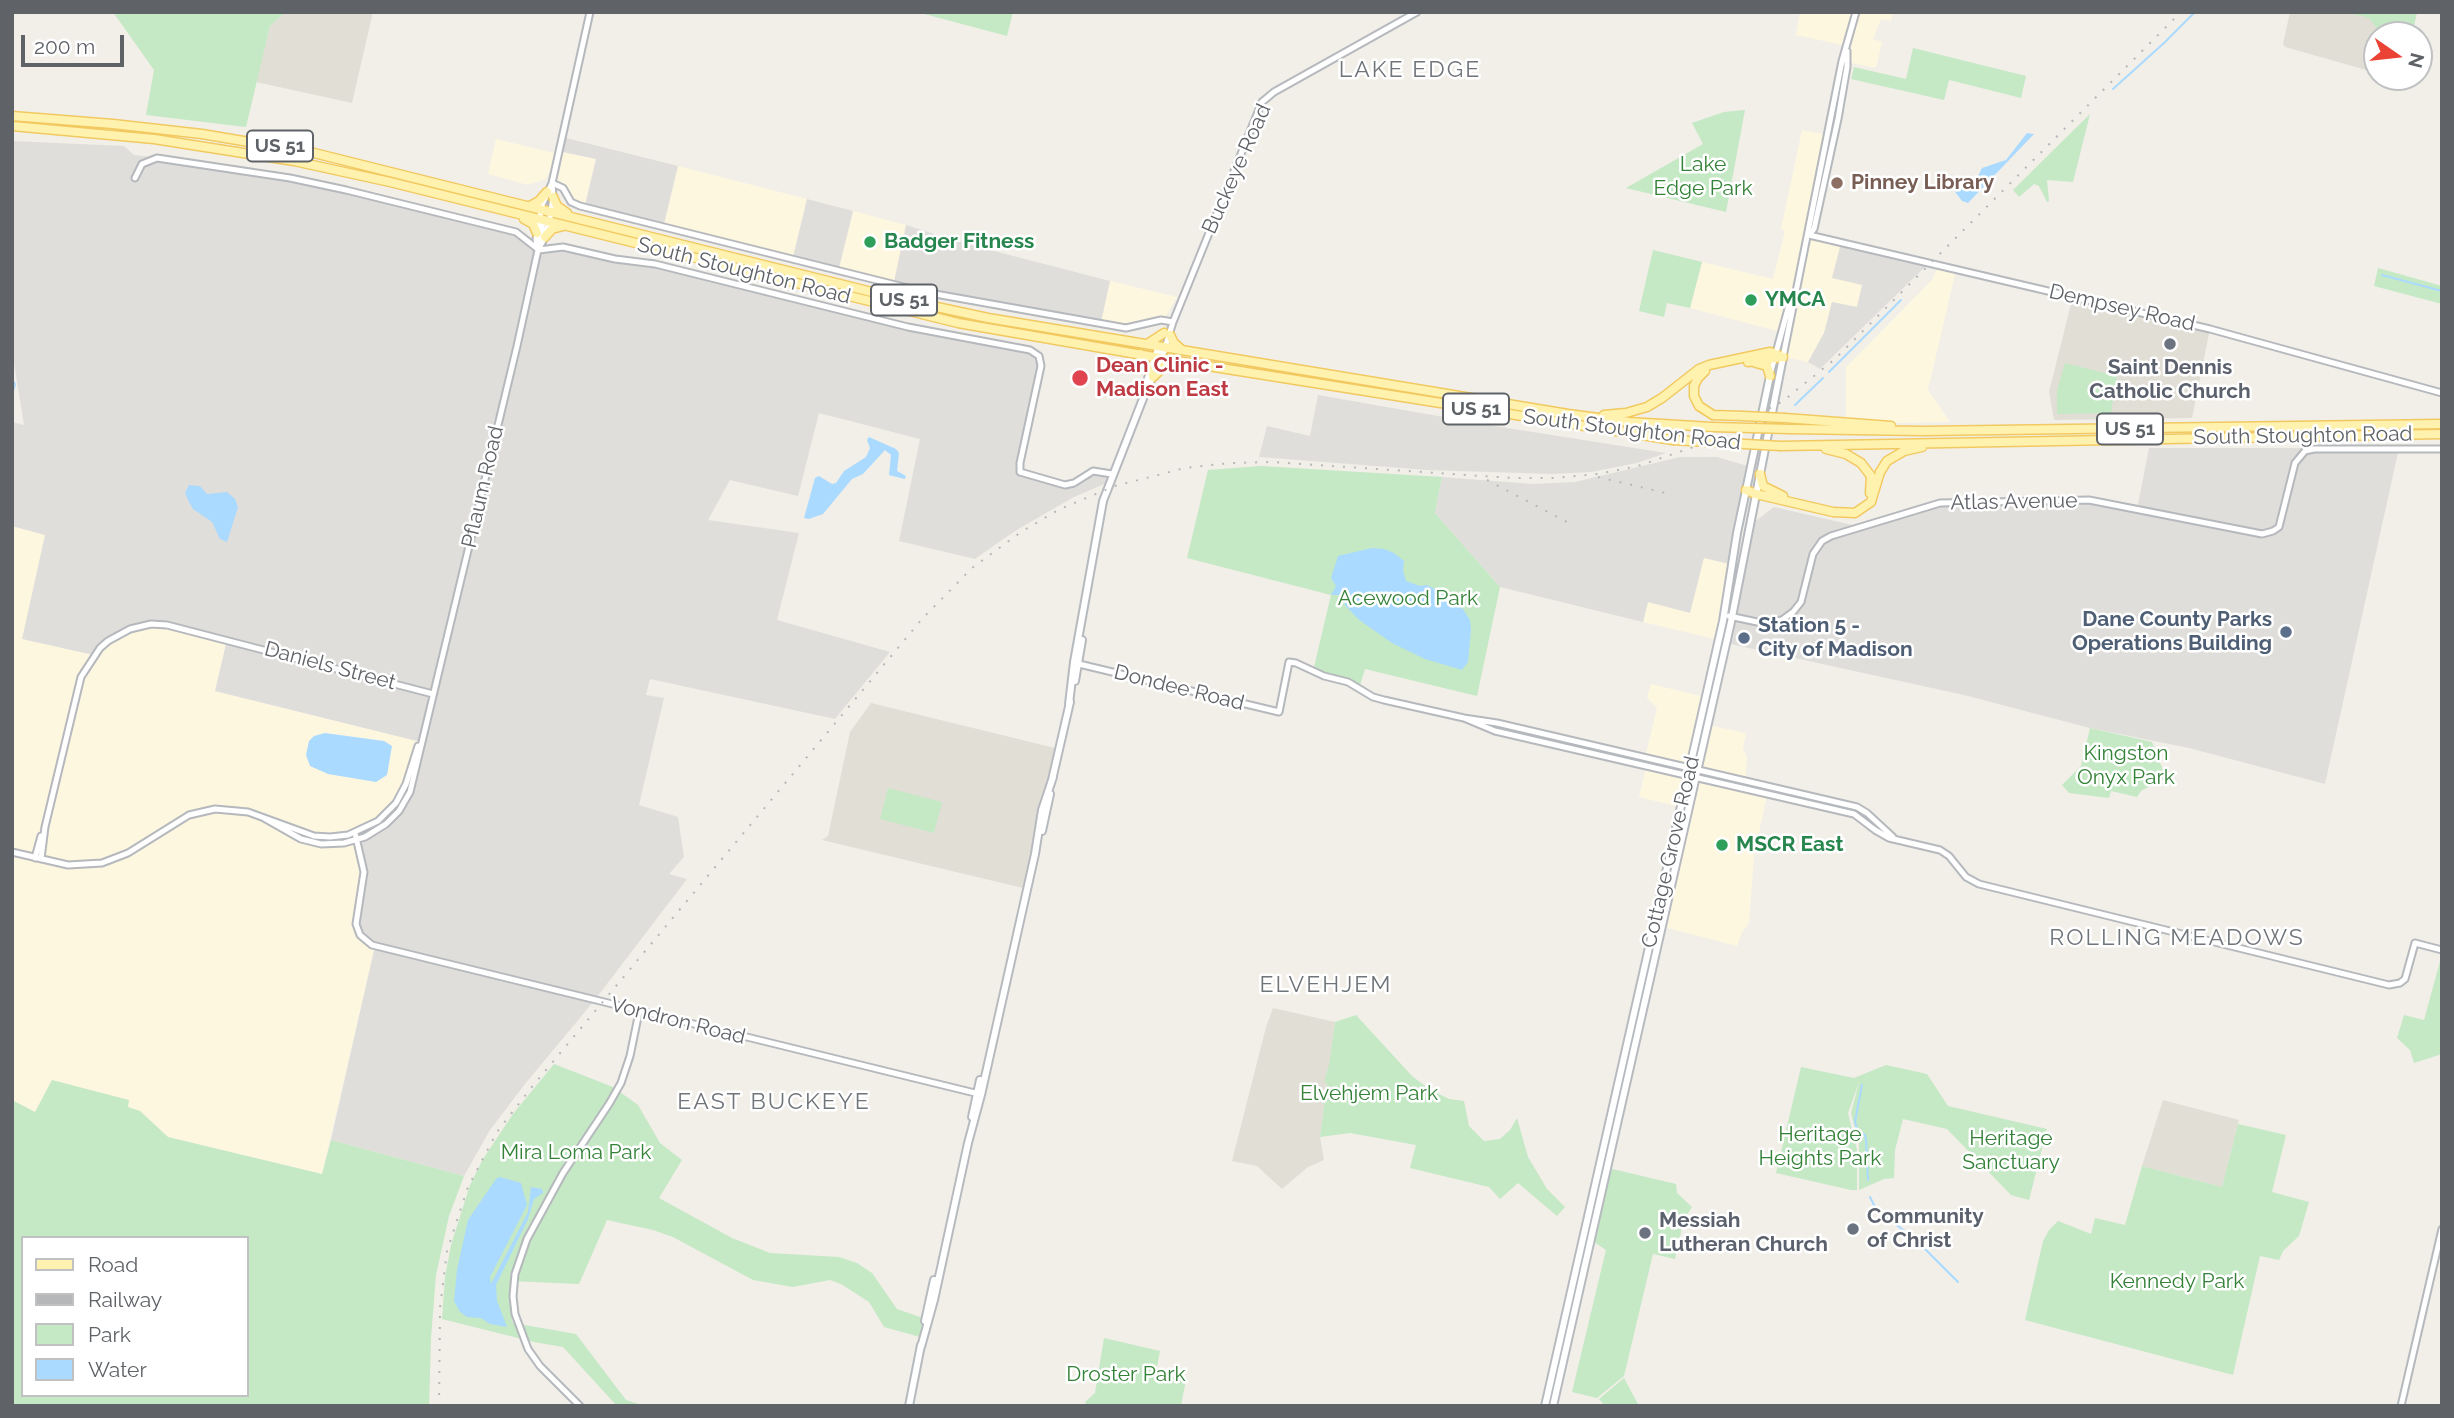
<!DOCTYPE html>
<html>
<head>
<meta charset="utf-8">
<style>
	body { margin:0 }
	#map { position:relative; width:2454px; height:1418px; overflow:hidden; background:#f1efe8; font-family:Raleway,sans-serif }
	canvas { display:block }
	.frame { position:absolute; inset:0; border:14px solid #5f6368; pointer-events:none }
	.legend { position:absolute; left:21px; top:1236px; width:228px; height:161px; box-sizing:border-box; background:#fff; border:2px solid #bfc1c3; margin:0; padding:9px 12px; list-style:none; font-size:21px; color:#5f6368 }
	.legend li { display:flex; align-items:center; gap:14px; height:35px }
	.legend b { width:35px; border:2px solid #bfc1c3 }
	.north { position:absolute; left:2363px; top:21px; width:70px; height:70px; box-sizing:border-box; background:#fff; border:2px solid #bfc1c3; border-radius:50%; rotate:104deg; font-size:19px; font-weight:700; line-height:28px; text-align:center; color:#5f6368 }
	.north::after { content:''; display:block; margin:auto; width:24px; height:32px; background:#ea4335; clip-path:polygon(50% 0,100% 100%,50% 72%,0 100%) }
	.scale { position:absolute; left:21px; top:35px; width:103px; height:32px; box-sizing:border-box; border:4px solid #5f6368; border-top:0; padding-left:9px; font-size:21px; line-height:24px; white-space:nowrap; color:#5f6368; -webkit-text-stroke:5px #fff; paint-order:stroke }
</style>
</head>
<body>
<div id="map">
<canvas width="2454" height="1418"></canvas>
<div class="frame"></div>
<ul class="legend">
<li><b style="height:9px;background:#fff2af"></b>Road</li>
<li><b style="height:9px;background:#b6b7b8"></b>Railway</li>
<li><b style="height:19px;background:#c5e8c5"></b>Park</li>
<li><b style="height:19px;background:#aadaff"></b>Water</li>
</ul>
<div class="north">N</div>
<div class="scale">200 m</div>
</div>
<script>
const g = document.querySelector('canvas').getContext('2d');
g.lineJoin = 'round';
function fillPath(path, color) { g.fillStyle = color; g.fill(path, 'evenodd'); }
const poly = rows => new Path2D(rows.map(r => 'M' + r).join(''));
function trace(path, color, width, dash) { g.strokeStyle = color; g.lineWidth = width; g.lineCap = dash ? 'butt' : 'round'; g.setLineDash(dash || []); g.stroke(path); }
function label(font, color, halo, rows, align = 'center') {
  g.font = font + ' Raleway,sans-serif'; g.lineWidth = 5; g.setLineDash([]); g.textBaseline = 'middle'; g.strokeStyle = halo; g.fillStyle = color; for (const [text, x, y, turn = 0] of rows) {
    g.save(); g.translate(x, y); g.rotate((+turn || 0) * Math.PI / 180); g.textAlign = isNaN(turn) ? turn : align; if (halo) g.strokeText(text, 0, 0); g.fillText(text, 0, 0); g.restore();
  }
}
fillPath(poly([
	[1800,12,1892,12,1891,21,1881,19,1873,39,1882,42,1876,68,1842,61,1847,46,1796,35],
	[1802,130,1828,135,1809,235,1841,243,1863,285,1857,307,1832,302,1824,333,1808,362,1783,357,1794,299,1781,332,1690,308,1702,262,1773,279,1785,231,1781,229],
	[496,139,554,153,553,164,546,179,528,185,488,174],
	[563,152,596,159,585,205,573,201,566,186,558,180],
	[678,166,807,199,793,257,664,224],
	[853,211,906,225,894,282,839,268],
	[1939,265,1956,270,1928,390,1950,422,1846,424,1846,367,1932,280],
	[1110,281,1177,297,1165,317,1131,326,1101,322],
	[12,526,45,535,23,639,93,655,120,634,151,624,227,639,215,691,421,742,405,797,388,818,379,825,375,946,322,1174,168,1137,140,1111,63,1088,48,1120,12,1100],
	[1703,557,1733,565,1719,640,1643,622,1648,602,1690,612],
	[1651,684,1705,697,1689,769,1645,758,1657,708,1647,698],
	[1708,725,1746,733,1743,749,1747,757,1745,782,1698,771],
	[1646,767,1688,776,1680,807,1639,797],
	[1696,778,1767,795,1754,856,1749,923,1742,932,1737,946,1663,927]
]), '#fef7e0');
fillPath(poly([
	[566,138,678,166,664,224,585,205,596,159,563,152],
	[12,141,124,146,134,155,200,162,290,178,516,232,534,248,557,247,655,264,908,327,1030,350,1041,359,1020,472,1065,485,1087,473,1112,474,1109,482,1074,497,1015,531,975,559,899,541,920,439,819,413,798,496,730,480,708,520,799,533,777,620,890,652,835,719,650,679,646,695,664,698,639,805,678,817,684,857,669,874,687,879,594,1001,525,1084,490,1130,464,1176,331,1140,375,946,357,930,364,872,356,837,379,825,398,806,409,788,421,742,215,691,227,640,151,624,120,634,94,655,22,639,45,535,12,526,12,422,24,425,12,351],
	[807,199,853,211,839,268,793,257],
	[906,225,963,243,1110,281,1101,322,979,301,894,282],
	[1841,243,1929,263,1820,369,1808,362,1824,333,1832,302,1857,307,1862,285,1832,278],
	[1318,395,1501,427,1666,453,1637,463,1591,472,1552,474,1427,470,1259,457,1267,426,1310,436],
	[2149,448,2399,448,2325,784,2189,748,2090,728,1964,695,1726,643,1749,526,1774,507,1861,527,1940,503,2087,500,2137,509],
	[1680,457,1717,457,1751,467,1733,565,1704,558,1690,613,1648,602,1643,622,1500,587,1435,513,1442,477,1533,484,1575,482]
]), '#e0deda');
fillPath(poly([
	[286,12,373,12,352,103,256,82,270,26],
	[2290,12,2417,12,2412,35,2377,35,2377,73,2285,47,2283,44],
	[2073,296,2210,329,2192,418,2054,420,2049,392],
	[871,703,1055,748,1023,888,822,840,828,836,850,732],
	[1273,1008,1335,1022,1320,1137,1324,1160,1308,1167,1282,1189,1257,1166,1232,1161,1266,1027],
	[2163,1100,2239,1120,2222,1187,2142,1166]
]), '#e1ded6');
fillPath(poly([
	[113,12,286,12,270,26,246,127,146,115,154,70],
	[917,12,1013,12,1007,36],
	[2352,12,2417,12,2412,35,2381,35,2370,19,2361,15,2360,16,2352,14],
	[1913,48,2026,76,2021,98,1949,80,1944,100,1851,79,1854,67,1906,79],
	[1745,110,1726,212,1626,188,1703,144,1692,123,1724,112],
	[2090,114,2073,182,2047,180,2049,201,2047,202,2039,186,2034,184,2019,197,2013,190],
	[1653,250,1702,262,1690,308,1667,303,1664,317,1639,311],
	[2378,268,2442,286,2442,304,2374,286],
	[2065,363,2117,376,2111,413,2057,414,2057,391],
	[1261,466,1442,477,1435,513,1500,587,1477,696,1365,669,1360,685,1349,679,1318,670,1314,667,1331,595,1187,558,1208,470],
	[2090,728,2152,742,2166,778,2141,791,2137,797,2111,791,2109,798,2069,793,2062,785,2081,766],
	[888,788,942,802,934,833,880,819],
	[2442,954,2442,1054,2414,1063,2410,1050,2397,1038,2404,1015,2424,1020],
	[1356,1015,1412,1076,1429,1089,1449,1099,1464,1101,1469,1126,1484,1141,1500,1139,1510,1130,1517,1118,1528,1157,1547,1189,1565,1207,1557,1216,1518,1183,1500,1199,1489,1187,1410,1168,1416,1145,1350,1133,1320,1137,1327,1083,1324,1082,1329,1065,1335,1022],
	[554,1064,613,1087,638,1105,660,1143,682,1160,659,1198,732,1238,770,1253,839,1257,857,1263,872,1273,897,1309,923,1318,920,1337,884,1327,869,1302,841,1284,830,1280,793,1287,753,1280,673,1237,653,1230,607,1220,579,1284,511,1281,512,1320,513,1323,576,1334,626,1400,645,1406,617,1406,563,1347,534,1342,442,1319,445,1277,451,1245,470,1185,483,1159,513,1114],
	[1886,1065,1927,1074,1948,1106,2047,1129,2029,1200,2011,1195,1947,1129,1903,1119,1895,1150,1894,1178,1884,1179,1859,1190,1859,1145,1851,1113,1859,1082,1848,1113,1857,1150,1857,1190,1851,1190,1776,1173,1801,1067,1854,1078],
	[52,1080,129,1100,128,1107,140,1111,168,1137,322,1174,331,1140,464,1176,449,1216,436,1275,431,1338,429,1406,12,1406,12,1100,35,1112],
	[23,1238,247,1238,247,1395,23,1395],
	[2238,1124,2286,1135,2272,1192,2309,1202,2299,1236,2283,1251,2279,1260,2260,1256,2233,1375,2025,1320,2043,1241,2049,1230,2058,1221,2091,1234,2095,1218,2125,1225,2142,1166,2222,1187],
	[1608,1168,1676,1184,1677,1193,1692,1207,1684,1219,1675,1259,1653,1254,1624,1376,1597,1398,1572,1392,1606,1250,1591,1240],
	[1104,1338,1160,1351,1156,1372,1186,1380,1181,1405,1184,1406,1087,1406,1085,1402,1095,1393],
	[1624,1378,1639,1406,1605,1406,1599,1399]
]), '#c5e8c5');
fillPath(poly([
	[2027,133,2034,134,1968,203,1962,201,1953,189,1956,180,1975,182,1982,168,2006,160],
	[869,437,896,449,899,453,897,471,906,476,905,479,889,475,891,455,885,450,863,474,852,479,823,514,809,519,804,518,815,478,819,476,832,484,836,483,844,471,866,457,870,448,867,440],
	[189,485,200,486,207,494,227,492,235,499,238,507,227,542,220,539,212,522,193,509,189,502,185,493],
	[1372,548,1384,549,1394,553,1404,561,1403,571,1406,581,1420,586,1427,585,1438,591,1449,603,1463,609,1470,620,1471,630,1468,662,1462,670,1425,659,1392,643,1358,619,1345,605,1342,595,1331,595,1336,586,1331,578,1338,556],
	[325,733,384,741,392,746,387,775,376,782,328,774,310,766,306,755,309,741,314,736],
	[500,1177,521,1183,527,1205,490,1277,491,1284,528,1212,531,1187,542,1189,543,1193,534,1199,528,1219,496,1285,497,1301,507,1327,490,1324,481,1318,467,1317,460,1312,454,1301,457,1270,468,1220,496,1179]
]), '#aadaff');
trace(poly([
	[2113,89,2164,43,2195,12],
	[2382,275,2442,291],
	[1829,372,1901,300],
	[12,379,15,384,13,391],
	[1795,405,1823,378],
	[1862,1085,1855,1122,1857,1129,1865,1135,1866,1139,1868,1180],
	[1870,1197,1874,1205,1884,1215,1917,1241,1958,1282]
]), '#aadaff', 2);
const tertiary = poly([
	[135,178,142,164,157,158,290,178,346,190,516,232,539,250,563,247,615,259,655,264,908,327,1030,350,1039,356,1041,366,1020,463,1020,472,1065,485,1074,483,1093,471,1112,474],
	[552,183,563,188,571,202,580,206,924,292,1126,328,1161,320,1173,322],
	[1809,235,2210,329,2442,393],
	[1809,235,1814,229,1838,119,1847,67,1847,51],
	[541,241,543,219],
	[538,250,545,237,550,218,553,197,552,183,590,12],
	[1165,348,1173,322,1262,102,1274,92,1417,12],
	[1783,357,1842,61,1856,12],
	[1771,371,1789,305,1794,298],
	[1729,616,1762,623,1782,620,1793,612,1801,602,1813,554,1822,541,1831,536,1940,503,2089,500,2262,534,2273,531,2279,527,2295,463,2305,451,2314,449,2442,449],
	[1079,664,1279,712,1289,662,1296,663,1324,676,1348,682,1373,697,1384,700,1464,718,1497,723,1857,807,1867,813,1893,837],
	[1464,718,1495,731,1854,814,1875,830,1889,838,1940,850,1949,856,1966,877,1979,884,2389,985,2400,983,2405,979,2415,943,2442,950],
	[264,818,301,839,321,844,344,843,365,837,386,824,399,811,410,792,517,346,538,250,536,239,542,205,552,183],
	[355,833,364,872,356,924,360,935,372,945,979,1094],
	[12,852,68,865,102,863,128,853,189,815,215,809,248,812,314,836,330,837,348,835,378,821,396,803,406,784,418,746],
	[35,858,41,836],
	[41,859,45,827,81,677,100,648,108,641,130,629,151,624,167,625,433,694],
	[580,1406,540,1366,528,1349,515,1314,513,1296,515,1274,527,1239,563,1173,609,1104,621,1083,630,1056,639,1012],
	[2401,1406,2442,1229]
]);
const secondary = poly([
	[1144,390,1159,346],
	[1075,681,1082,640],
	[1069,704,1074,662,1103,501,1144,396,1165,348],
	[1052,780,1070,702],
	[1042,831,1050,794],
	[972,1117,980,1080],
	[925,1321,934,1280],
	[921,1347,934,1300,968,1143,981,1095,1035,854,1042,810,1053,777],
	[909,1406,921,1345],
	[1545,1406,1723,621,1737,533,1770,376],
	[1553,1406,1731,622,1783,357]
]);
const primary = poly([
	[12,116,113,124,202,134,314,153,904,300,988,318,1568,414,1629,422,1712,427],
	[12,126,154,139,294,161,390,182,958,323,1183,362,1673,440],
	[553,197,557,206,567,213],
	[530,206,539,201,547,192],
	[524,219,533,224,537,233],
	[545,237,552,229,563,226],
	[1170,335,1174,343,1182,350],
	[1147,344,1164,333],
	[1140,354,1149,371],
	[1748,362,1783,357],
	[1756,363,1767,366,1770,376],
	[1705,371,1698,378,1694,386,1694,396,1699,406,1713,415,1743,416],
	[1153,377,1164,366,1176,360],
	[1604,415,1626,413,1647,407,1662,398,1699,369,1709,365,1770,352,1783,357],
	[1785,418,1891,426],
	[1790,429,1923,431,2442,424],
	[1781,446,2442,434],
	[1826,449,1846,454,1861,463,1871,476,1870,493],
	[1760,474,1763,486,1783,496],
	[1746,490,1756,494,1833,512,1855,513,1871,502,1880,472,1887,461,1904,451,1922,447]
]);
trace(tertiary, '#b5b8bc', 9);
trace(secondary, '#b6babf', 10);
trace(primary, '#f2c960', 11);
trace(tertiary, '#fff', 5);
trace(secondary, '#fff', 6);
trace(primary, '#fff2af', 8);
trace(poly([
	[1598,477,1670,494],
	[1487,480,1567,522],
	[439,1406,440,1308,447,1251,468,1187,497,1132,531,1088,922,619,972,568,1021,532,1060,509,1115,486,1185,468,1230,463,1272,462,1512,478,1553,478,1598,474,1638,466,1711,441,1783,401,1835,359,2181,12]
]), '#b6b7b8', 2, [2, 9]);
const primaryBridge = poly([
	[1743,416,1785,418],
	[1712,427,1790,429],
	[1673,440,1781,446]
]);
trace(primaryBridge, '#f2c960', 11, []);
trace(primaryBridge, '#fff2af', 8);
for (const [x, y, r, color] of [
	[1837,183,7,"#8d6e63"],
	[870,242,7,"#2e9e5b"],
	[1751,300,7,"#2e9e5b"],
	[2170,344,7,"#6b7280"],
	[1080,378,9,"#e0444e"],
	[2286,632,7,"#5c6f8a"],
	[1744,638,7,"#5c6f8a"],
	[1722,845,7,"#2e9e5b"],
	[1853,1229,7,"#6b7280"],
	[1645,1233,7,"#6b7280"]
]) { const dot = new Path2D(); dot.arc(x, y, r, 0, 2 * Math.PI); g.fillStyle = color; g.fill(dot); trace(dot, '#fff', 2.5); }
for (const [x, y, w] of [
	[280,146,66],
	[904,300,66],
	[1476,409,66],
	[2130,429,66]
]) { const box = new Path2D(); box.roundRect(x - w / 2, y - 15.5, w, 31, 5); g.fillStyle = '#fff'; g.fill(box); trace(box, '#5f6368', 2); }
label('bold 19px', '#5f6368', null, [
	["US 51",280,146],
	["US 51",904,300],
	["US 51",1476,409],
	["US 51",2130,429]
]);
label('21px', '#348238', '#fff', [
	["Lake",1703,165],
	["Edge Park",1703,189],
	["Acewood Park",1408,599],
	["Kingston",2126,754],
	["Onyx Park",2126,778],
	["Elvehjem Park",1369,1094],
	["Heritage",1820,1135],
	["Heights Park",1820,1159],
	["Heritage",2011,1139],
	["Sanctuary",2011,1163],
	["Mira Loma Park",576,1153],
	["Kennedy Park",2177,1282],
	["Droster Park",1126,1375]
]);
label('21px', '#5f6368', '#fff', [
	["Buckeye Road",1237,169,-66],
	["South Stoughton Road",744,271,14],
	["Dempsey Road",2122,308,13],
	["South Stoughton Road",1632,430,7],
	["South Stoughton Road",2303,436,-1],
	["Pflaum Road",483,487,-77],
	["Atlas Avenue",2014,502,-1],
	["Daniels Street",330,666,15],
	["Dondee Road",1179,688,14],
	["Cottage Grove Road",1671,852,-77],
	["Vondron Road",678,1021,14]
]);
label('bold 21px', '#785e54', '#fff', [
	["Pinney Library",1851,183]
], 'left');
label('bold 21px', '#27864d', '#fff', [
	["Badger Fitness",884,242],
	["YMCA",1765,300],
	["MSCR East",1736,845]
], 'left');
label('bold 21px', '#be3a42', '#fff', [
	["Dean Clinic -",1096,366],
	["Madison East",1096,390]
], 'left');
label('bold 21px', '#5b616d', '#fff', [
	["Saint Dennis",2170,368,"center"],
	["Catholic Church",2170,392,"center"],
	["Community",1867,1217],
	["of Christ",1867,1241],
	["Messiah",1659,1221],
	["Lutheran Church",1659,1245]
], 'left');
label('bold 21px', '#4e5e75', '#fff', [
	["Dane County Parks",2272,620],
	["Operations Building",2272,644],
	["Station 5 -",1758,626,"left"],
	["City of Madison",1758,650,"left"]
], 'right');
g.letterSpacing = '2px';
label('23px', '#70757a', '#fff', [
	["LAKE EDGE",1410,70],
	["ROLLING MEADOWS",2177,938],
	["ELVEHJEM",1326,985],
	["EAST BUCKEYE",774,1102]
]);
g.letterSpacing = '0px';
</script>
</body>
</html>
